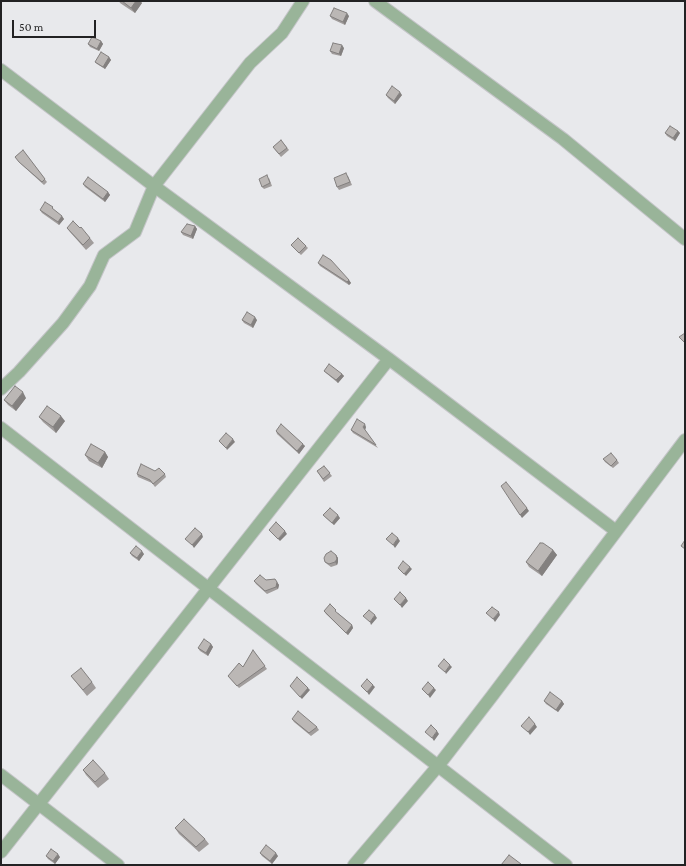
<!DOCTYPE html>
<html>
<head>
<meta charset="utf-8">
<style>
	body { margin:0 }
	#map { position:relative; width:686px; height:866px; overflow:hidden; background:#e8e9ec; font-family:"Crimson Pro",serif }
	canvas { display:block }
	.frame { position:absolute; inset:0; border:2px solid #222223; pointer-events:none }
	.scale { position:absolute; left:12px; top:20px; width:84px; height:18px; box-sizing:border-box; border:2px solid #222223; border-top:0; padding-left:5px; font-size:12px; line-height:14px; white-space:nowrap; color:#222223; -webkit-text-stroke:3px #e8e9ec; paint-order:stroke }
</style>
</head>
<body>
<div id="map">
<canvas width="686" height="866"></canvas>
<div class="frame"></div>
<div class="scale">50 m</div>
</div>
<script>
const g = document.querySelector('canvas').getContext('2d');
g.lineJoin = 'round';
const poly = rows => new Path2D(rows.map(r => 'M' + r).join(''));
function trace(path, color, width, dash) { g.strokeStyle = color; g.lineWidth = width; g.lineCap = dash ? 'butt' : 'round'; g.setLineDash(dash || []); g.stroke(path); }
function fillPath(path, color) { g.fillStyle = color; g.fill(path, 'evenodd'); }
const minor = poly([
	[375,1,563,139,685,239],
	[1,70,154,186,389,359,616,531],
	[1,389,19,372,63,323,90,286,104,255,135,232,154,186,250,63,282,33,303,1],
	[1,428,566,865],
	[1,775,118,865],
	[1,852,389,359],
	[354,865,438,766,492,696,685,440]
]);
trace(minor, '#c4c5c8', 14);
trace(minor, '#99b499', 12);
fillPath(poly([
	[119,1,140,1,142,3,135,13,120,3],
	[330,16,349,16,345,25,332,19],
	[101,41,103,44,99,51,90,47,88,44],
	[344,48,341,56,332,54,330,51],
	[109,57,111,60,105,69,97,64,95,62],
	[386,95,402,95,395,104,388,98],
	[678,131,680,133,675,141,667,136,665,133],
	[281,140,289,150,281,157,273,147],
	[23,150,47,182,44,185,21,164,15,157],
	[348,176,352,185,339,190,337,187],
	[269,178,272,186,264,189,262,187],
	[83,184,108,192,110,195,105,202,85,187],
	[40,210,54,210,64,219,59,225,42,213],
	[195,226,197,229,193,239,183,235,181,232],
	[67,228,80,228,90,238,94,243,86,250,70,232],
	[291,245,306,246,308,248,301,255],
	[318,263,349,280,351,283,349,285,320,266],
	[242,320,257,320,253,328,244,323],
	[324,371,342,374,344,376,338,383,326,373],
	[26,398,16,411,8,405,4,400],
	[39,417,65,421,56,433,43,422],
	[366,427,365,430,378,448,353,433,351,430],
	[276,431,305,446,299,454,277,434],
	[105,452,108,457,102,468,89,461,85,455],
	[603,459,617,460,619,463,613,468,605,462],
	[324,466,332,476,324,482,317,471],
	[155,471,165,474,166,477,155,487,152,483,138,477,137,474],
	[323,515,340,518,334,525,325,517],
	[553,550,557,555,542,576,529,567,526,562],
	[130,553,144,554,139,561,132,556],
	[336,555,338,558,338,562,337,565,331,567,327,564,325,562],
	[275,579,279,585,278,589,267,594,256,584,254,581],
	[324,611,338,613,352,625,353,628,348,635,326,614],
	[211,644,213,647,208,656,200,651,198,648],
	[253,650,267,669,239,688,228,676,243,667],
	[71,676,92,682,96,688,87,696],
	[544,701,562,701,564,704,558,712,546,704],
	[292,719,317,727,319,730,311,736,294,722],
	[83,770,105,773,109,779,98,788,86,775],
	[175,828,205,839,209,844,199,852,179,834],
	[260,853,278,856,272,864,262,856],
	[46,856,60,857,55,864,48,859]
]), '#a19d9c');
fillPath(poly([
	[136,1,140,1,142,3,135,13,131,8],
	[347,13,349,16,345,25,343,22],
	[101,41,103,44,99,51,97,49],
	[342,45,344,48,341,56,339,54],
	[109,57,111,60,105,69,103,67],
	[400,92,402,95,395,104,394,101],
	[678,131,680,133,675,141,673,138],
	[108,192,110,195,105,202,103,199],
	[62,216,64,219,59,225,58,222],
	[195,226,197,229,193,239,191,236],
	[349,280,351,283,349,285,347,282],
	[255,317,257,320,253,328,251,325],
	[342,374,344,376,338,383,336,380],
	[23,392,26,398,16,411,12,406],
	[61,416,65,421,56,433,53,427],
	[365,424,366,427,365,430,363,427],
	[233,439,235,442,227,450,226,448],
	[303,444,305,446,299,454,297,451],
	[105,452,108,457,102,468,98,463],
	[527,508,529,511,522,518,520,515],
	[338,515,340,518,334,525,332,523],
	[285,531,287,534,280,541,278,539],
	[202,534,203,537,194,548,192,545],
	[398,538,400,541,395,548,393,545],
	[553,550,557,555,542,576,538,571],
	[142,551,144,554,139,561,137,558],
	[336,555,338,558,338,562,337,565,335,562],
	[410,567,412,569,406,576,404,574],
	[277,582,279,585,278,589,276,587],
	[406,598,408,601,402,608,400,605],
	[499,612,500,615,495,622,493,619],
	[375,615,377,618,371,625,370,622],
	[352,625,353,628,348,635,346,633],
	[211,644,213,647,208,656,206,653],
	[450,665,452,667,446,674,445,672],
	[373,685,375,687,369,695,367,692],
	[308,688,310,690,302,699,300,697],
	[434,688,436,690,430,698,428,695],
	[562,701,564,704,558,712,556,710],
	[535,724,537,727,530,735,528,732],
	[437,731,439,734,434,741,432,738],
	[276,853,278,856,272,864,270,861],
	[58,854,60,857,55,864,53,861]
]), '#83807f');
const building = poly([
	[122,1,136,1,131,8,122,1],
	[334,8,347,13,343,22,330,16,334,8],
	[92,37,101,41,97,49,88,44,92,37],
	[333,43,342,45,339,54,330,51,333,43],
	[101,52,109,57,103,67,95,62,101,52],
	[392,86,400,92,394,101,386,95,392,86],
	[670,126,678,131,673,138,665,133,670,126],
	[281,140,287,148,279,154,273,147,281,140],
	[23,150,45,179,42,182,19,162,15,157,23,150],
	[346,173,350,182,337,187,334,178,346,173],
	[267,175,270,183,262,187,259,179,267,175],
	[88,177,108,192,103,199,83,184,88,177],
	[45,202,53,207,52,208,62,216,58,222,40,210,45,202],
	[73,221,80,228,81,227,90,238,83,245,67,228,73,221],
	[187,224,195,226,191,236,181,232,187,224],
	[298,238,306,246,299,253,291,245,298,238],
	[323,255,331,260,349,280,347,282,318,263,323,255],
	[247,312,255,317,251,325,242,320,247,312],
	[685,333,685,343,679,337,685,333],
	[329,364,342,374,336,380,324,371,329,364],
	[15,386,23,392,12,406,4,400,15,386],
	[47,406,61,416,53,427,39,417,47,406],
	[357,419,365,424,363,427,376,445,351,430,357,419],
	[281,424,303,444,297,451,276,431,281,424],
	[226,433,233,439,226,448,219,441,226,433],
	[91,444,105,452,98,463,85,455,91,444],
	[611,453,617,460,611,466,603,459,611,453],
	[141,464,155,471,159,468,165,474,153,484,150,480,137,474,141,464],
	[324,466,330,473,323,479,317,471,324,466],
	[506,482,527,508,520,515,501,486,506,482],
	[330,508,338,515,332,523,323,515,330,508],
	[276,522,285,531,278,539,269,530,276,522],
	[195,528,202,534,192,545,185,539,195,528],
	[392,533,398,538,393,545,386,539,392,533],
	[685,540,685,549,681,546,685,540],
	[540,543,543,543,553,550,538,571,526,562,540,543],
	[136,546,142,551,137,558,130,553,136,546],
	[331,551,336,555,337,559,335,562,329,564,325,562,324,558,326,554,331,551],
	[403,561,410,567,404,574,398,568,403,561],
	[260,575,266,580,275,579,277,582,276,587,265,591,254,581,260,575],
	[400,592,406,598,400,605,394,599,400,592],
	[330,604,336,610,335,611,352,625,346,633,324,611,330,604],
	[492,607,499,612,493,619,486,613,492,607],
	[369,610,375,615,370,622,363,616,369,610],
	[204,639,211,644,206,653,198,648,204,639],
	[253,650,265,666,237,686,228,676,239,663,243,667,253,650],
	[444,659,450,665,445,672,438,666,444,659],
	[81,668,92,682,83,690,71,676,81,668],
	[297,677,308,688,300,697,290,686,297,677],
	[367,679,373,685,367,692,361,686,367,679],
	[428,682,434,688,428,695,422,689,428,682],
	[550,692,562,701,556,710,544,701,550,692],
	[298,711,317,727,309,733,292,719,298,711],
	[529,717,535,724,528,732,521,726,529,717],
	[431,725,437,731,432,738,425,732,431,725],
	[93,760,105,773,95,782,83,770,93,760],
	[184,819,205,839,196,847,175,828,184,819],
	[266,845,276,853,270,861,260,853,266,845],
	[51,849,58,854,53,861,46,856,51,849],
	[509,855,521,864,520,865,501,865,509,855]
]);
fillPath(building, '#bbb7b5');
trace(building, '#83807f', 1);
</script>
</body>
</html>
